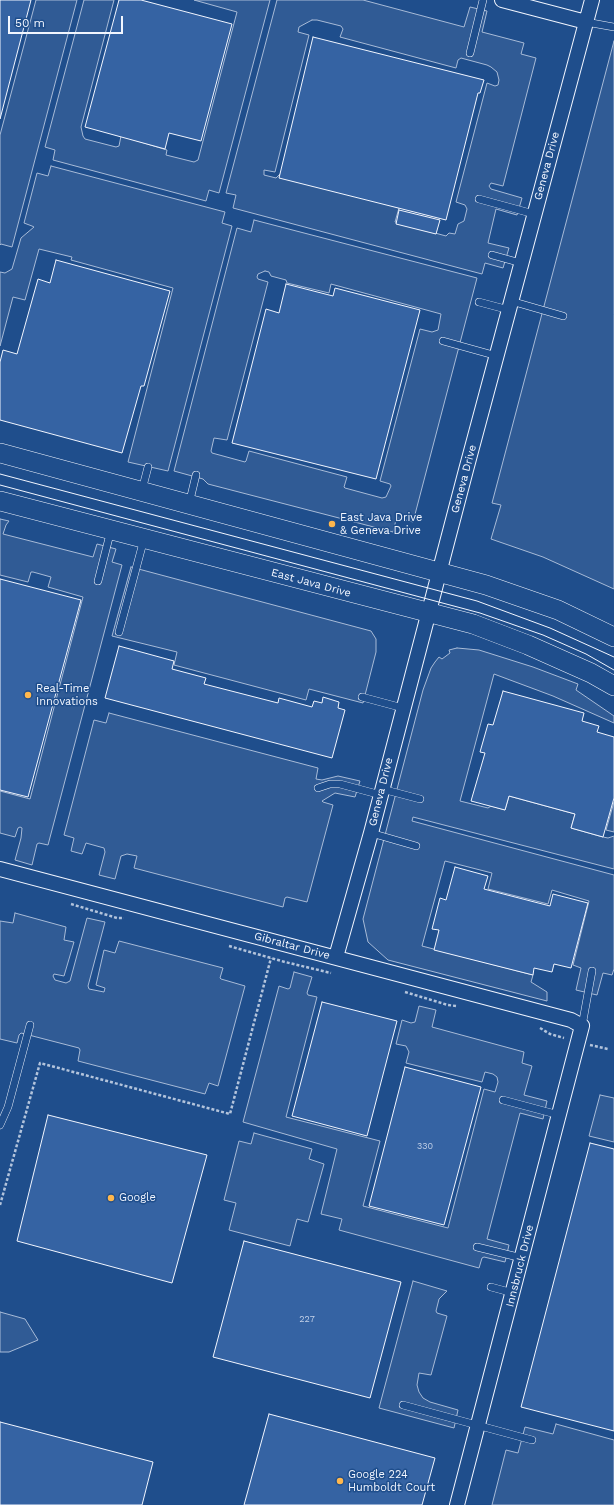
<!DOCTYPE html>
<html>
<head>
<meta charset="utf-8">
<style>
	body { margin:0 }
	#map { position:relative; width:614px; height:1505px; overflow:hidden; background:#1f4e8c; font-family:"Work Sans",sans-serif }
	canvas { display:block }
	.scale { position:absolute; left:8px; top:16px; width:115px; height:18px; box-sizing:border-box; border:2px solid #f2f6ff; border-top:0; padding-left:5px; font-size:12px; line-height:14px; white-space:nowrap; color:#f2f6ff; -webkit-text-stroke:3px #1f4e8c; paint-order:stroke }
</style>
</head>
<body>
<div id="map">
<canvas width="614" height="1505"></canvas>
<div class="scale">50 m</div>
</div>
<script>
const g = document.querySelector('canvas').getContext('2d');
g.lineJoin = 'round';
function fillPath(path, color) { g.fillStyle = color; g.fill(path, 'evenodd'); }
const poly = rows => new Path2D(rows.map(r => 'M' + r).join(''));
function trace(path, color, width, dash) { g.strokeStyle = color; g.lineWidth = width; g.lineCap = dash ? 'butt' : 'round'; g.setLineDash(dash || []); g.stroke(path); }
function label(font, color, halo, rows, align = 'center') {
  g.font = font + ' "Work Sans",sans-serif'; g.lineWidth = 3; g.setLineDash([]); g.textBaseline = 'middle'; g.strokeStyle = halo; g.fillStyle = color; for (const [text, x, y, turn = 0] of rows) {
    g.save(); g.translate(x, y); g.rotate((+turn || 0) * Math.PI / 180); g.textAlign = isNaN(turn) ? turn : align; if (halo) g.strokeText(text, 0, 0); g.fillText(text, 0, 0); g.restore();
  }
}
const built = poly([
	[36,0,77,0,12,247,1,244,0,245,0,135,36,0],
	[84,0,114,0,81,127,83,136,85,139,116,147,119,146,121,136,167,150,166,155,194,162,198,160,237,12,194,0,270,0,219,193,209,190,206,201,53,160,55,150,45,147,84,0],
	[277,0,363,0,464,27,470,7,487,11,482,32,524,43,521,54,536,58,503,186,491,183,489,186,491,189,522,198,517,215,496,209,488,243,509,248,503,268,485,263,482,274,233,208,236,195,226,193,277,0],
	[312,20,317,20,341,26,343,29,340,37,456,68,458,60,461,58,487,65,491,67,497,72,499,80,498,85,495,86,487,83,456,202,465,205,467,209,464,221,458,224,455,234,449,233,446,236,395,222,399,208,282,172,276,178,264,175,264,170,275,172,309,35,298,32,299,27,312,20],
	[614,41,614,589,543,557,491,539,501,505,492,503,614,41],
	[51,166,225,212,222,223,232,226,168,471,128,462,173,288,71,260,72,257,39,249,25,300,13,297,0,346,0,272,5,273,12,269,21,238,34,227,32,226,24,223,37,173,48,176,51,166],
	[254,220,477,278,413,522,398,518,396,520,393,532,208,484,203,479,174,471,237,228,251,232,254,220],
	[265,271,269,272,271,276,286,280,287,283,329,293,331,284,441,314,438,330,432,332,420,329,380,481,390,484,391,486,386,497,382,498,345,488,344,487,347,477,249,451,246,461,245,462,212,453,211,451,214,438,227,440,268,282,258,279,257,277,258,274,265,271],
	[0,519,9,521,6,525,3,534,93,557,97,544,116,549,112,562,122,565,48,845,39,843,37,844,32,865,15,860,21,838,22,828,20,827,18,828,15,837,0,833,0,791,30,799,83,597,48,587,51,577,33,572,31,572,28,582,0,575,0,519],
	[131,567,371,631,376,639,376,652,363,703,309,689,306,700,174,665,177,652,112,636,131,567],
	[457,648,479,650,533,667,578,684,576,690,614,716,614,723,553,696,494,674,460,801,488,808,491,806,505,810,509,796,575,814,571,828,603,837,608,838,614,836,614,869,413,817,412,821,614,875,614,969,612,975,603,973,597,995,576,990,581,968,573,965,589,901,552,890,548,904,488,889,492,873,445,861,422,946,533,975,531,982,547,992,547,1001,388,960,368,942,363,919,423,690,431,668,435,662,439,657,442,659,450,653,449,650,457,648],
	[109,713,318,768,316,779,322,780,338,776,360,781,355,797,335,793,322,801,323,802,333,805,307,902,287,897,285,898,283,907,134,868,137,856,127,854,121,856,115,879,99,875,105,852,104,848,86,843,82,854,71,851,74,838,64,835,94,720,106,723,109,713],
	[614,802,614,832,606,830,614,802],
	[15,913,66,927,64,940,74,942,64,976,54,974,53,976,55,980,66,983,70,981,87,918,105,922,88,986,89,989,104,992,105,988,96,985,104,950,115,953,119,941,223,968,220,978,221,979,245,986,218,1086,209,1083,205,1094,78,1061,80,1050,79,1048,21,1033,19,1035,17,1043,0,1039,0,921,13,923,15,913],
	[294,972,312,977,307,993,308,995,317,997,286,1117,380,1141,363,1206,448,1228,484,1089,495,1092,498,1082,497,1077,493,1074,485,1072,482,1082,406,1063,409,1052,406,1046,396,1044,402,1020,411,1023,415,1022,419,1006,436,1010,432,1027,524,1052,522,1063,532,1066,524,1095,547,1101,543,1119,520,1113,487,1239,509,1245,505,1262,484,1257,482,1258,479,1268,339,1230,342,1219,321,1214,337,1149,243,1122,279,986,288,989,290,988,294,972],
	[600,1095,614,1098,614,1142,589,1136,600,1095],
	[254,1133,312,1149,309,1159,324,1164,308,1222,297,1219,290,1246,229,1230,236,1203,224,1200,239,1141,251,1144,254,1133],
	[413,1281,447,1291,439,1299,436,1311,437,1313,447,1316,431,1375,419,1373,417,1385,419,1392,423,1398,430,1402,458,1410,454,1428,379,1408,413,1281],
	[0,1312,25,1319,38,1340,9,1352,0,1352,0,1312],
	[556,1424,614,1440,614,1505,492,1505,506,1450,518,1453,525,1427,553,1434,556,1424]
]);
fillPath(built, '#305b95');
trace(built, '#a8bbd7', 1);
const building = poly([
	[0,0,31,0,0,119,0,0],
	[119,0,141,0,232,24,201,141,169,133,165,149,85,127,119,0],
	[313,37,484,80,480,93,478,93,446,220,279,178,313,37],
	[399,210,440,220,436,234,396,224,399,210],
	[56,260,170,291,144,386,141,386,122,453,0,420,0,362,3,350,17,354,38,279,50,283,56,260],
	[286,284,333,296,335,288,420,310,376,479,232,443,266,309,279,313,286,284],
	[0,579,81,600,28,797,0,790,0,579],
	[119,646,174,661,172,669,206,678,204,684,278,703,279,698,312,707,314,701,322,703,323,697,339,702,338,708,345,710,332,758,105,698,119,646],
	[503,691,584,713,582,721,599,726,597,732,614,737,614,798,603,837,571,828,575,814,509,796,505,810,471,801,485,753,480,752,488,724,493,725,503,691],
	[455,867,488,876,484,889,550,906,553,894,588,903,571,968,554,964,552,972,534,968,533,975,434,950,439,930,432,929,440,898,446,900,455,867],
	[322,1002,397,1021,367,1136,292,1116,322,1002],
	[405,1067,481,1087,444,1225,369,1206,405,1067],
	[48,1115,207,1155,172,1283,17,1241,48,1115],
	[590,1143,614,1149,614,1431,521,1407,590,1143],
	[244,1241,401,1282,370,1398,213,1357,244,1241],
	[269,1414,435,1458,422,1505,244,1505,269,1414],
	[0,1422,153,1462,142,1505,0,1505,0,1422]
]);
fillPath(building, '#3563a3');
trace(building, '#f2f6ff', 1);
const service = poly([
	[586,22,614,27],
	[470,53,483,0],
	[479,199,534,214],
	[492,255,521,263],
	[511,301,563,316],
	[479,302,509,310],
	[443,341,497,356],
	[142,490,148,467],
	[189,504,196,475],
	[98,581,111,530],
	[119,632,144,539],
	[362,697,403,708],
	[318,788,330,784,340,784,381,795],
	[382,789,420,799],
	[371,833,416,846],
	[582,1026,592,971],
	[503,1100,559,1115],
	[0,1125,8,1107,30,1025],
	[477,1247,522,1258],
	[491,1287,513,1293],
	[403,1405,532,1440]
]);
const minor = poly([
	[502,0,586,22],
	[0,869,571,1020,582,1026,457,1505],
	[336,957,371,833,466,470,592,0]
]);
const secondary = poly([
	[0,453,486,585,558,610,614,637],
	[0,501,473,624,528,645,591,673,614,686]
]);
trace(service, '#f2f6ff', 8);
trace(minor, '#f2f6ff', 16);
trace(secondary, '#f2f6ff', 20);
trace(poly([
	[71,904,117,918,124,918],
	[229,946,285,962,331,973],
	[405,992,448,1005,456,1006],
	[540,1028,550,1034,564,1038],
	[590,1045,608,1049],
	[0,1205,40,1063,230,1114,271,958]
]), '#b3c4dc', 2.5, [3, 2]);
trace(service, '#1f4e8c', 7);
trace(minor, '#1f4e8c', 14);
trace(secondary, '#1f4e8c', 19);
trace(poly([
	[0,474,477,601,550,628,614,657],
	[0,485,480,613,543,635,586,654,614,670]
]), '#f2f6ff', 1);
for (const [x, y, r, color] of [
	[332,524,4,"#ffb74d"],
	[28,695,4,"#ffb74d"],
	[111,1198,4,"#ffb74d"],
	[340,1481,4,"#ffb74d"]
]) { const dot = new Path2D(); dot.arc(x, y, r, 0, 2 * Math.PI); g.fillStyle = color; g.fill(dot); trace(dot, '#1f4e8c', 1.5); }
label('9px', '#c3d1e8', null, [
	["330",425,1146],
	["227",307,1319]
]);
label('11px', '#f2f6ff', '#1f4e8c', [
	["Geneva Drive",547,166,-75],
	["Geneva Drive",464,479,-75],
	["East Java Drive",311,583,15],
	["Geneva Drive",381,792,-76],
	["Gibraltar Drive",292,946,15],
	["Innsbruck Drive",520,1266,-76]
]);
label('11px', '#f2f6ff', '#1f4e8c', [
	["East Java Drive",340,518],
	["& Geneva Drive",340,531],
	["Real-Time",36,689],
	["Innovations",36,702],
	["Google",119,1198],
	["Google 224",348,1475],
	["Humboldt Court",348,1488]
], 'left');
</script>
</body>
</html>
